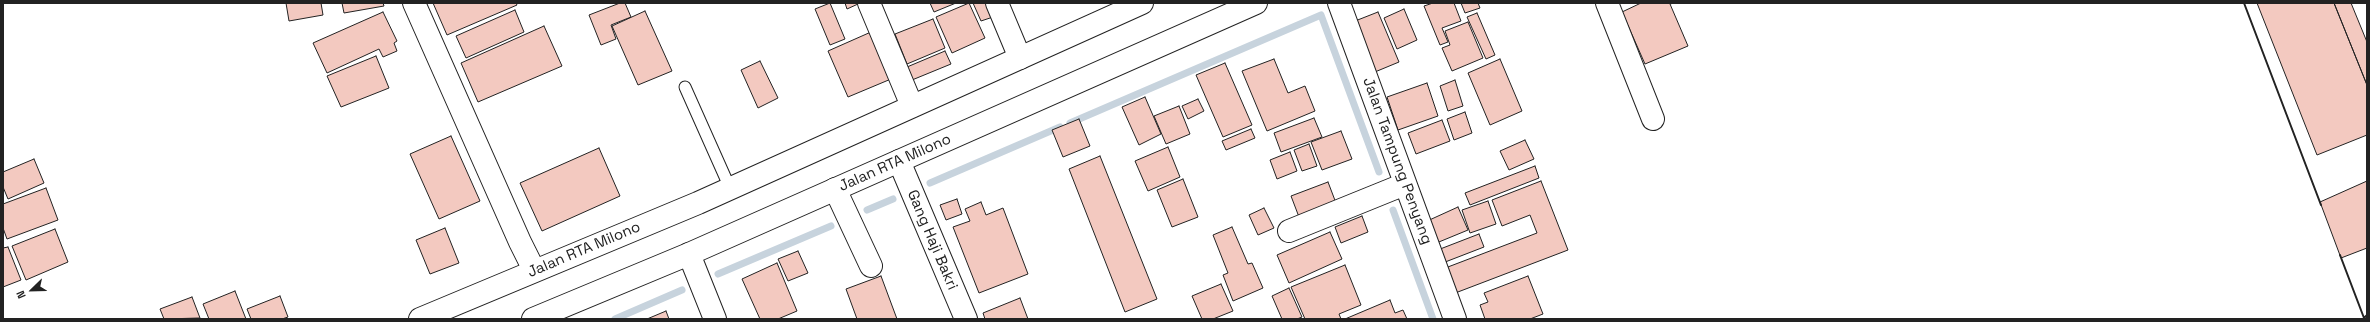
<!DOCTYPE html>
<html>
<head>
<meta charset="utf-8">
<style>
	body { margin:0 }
	#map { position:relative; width:2370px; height:322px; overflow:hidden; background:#fff; font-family:"Space Grotesk",sans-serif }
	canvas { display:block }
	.frame { position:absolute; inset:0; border:4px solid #222; pointer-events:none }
	.north { position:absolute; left:12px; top:270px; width:40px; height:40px; -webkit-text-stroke:3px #fff; paint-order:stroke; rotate:247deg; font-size:11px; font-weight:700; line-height:16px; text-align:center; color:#222 }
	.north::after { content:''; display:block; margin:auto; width:14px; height:18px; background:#222; clip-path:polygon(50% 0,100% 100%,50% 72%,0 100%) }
</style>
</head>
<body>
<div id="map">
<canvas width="2370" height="322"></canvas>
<div class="frame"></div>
<div class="north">N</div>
</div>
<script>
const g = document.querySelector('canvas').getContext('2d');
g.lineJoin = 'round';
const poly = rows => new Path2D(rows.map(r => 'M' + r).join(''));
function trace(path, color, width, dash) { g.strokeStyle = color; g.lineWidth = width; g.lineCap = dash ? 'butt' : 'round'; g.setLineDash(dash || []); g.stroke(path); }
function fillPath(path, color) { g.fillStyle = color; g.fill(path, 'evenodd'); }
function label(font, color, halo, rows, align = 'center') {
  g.font = font + ' "Space Grotesk",sans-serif'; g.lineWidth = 3; g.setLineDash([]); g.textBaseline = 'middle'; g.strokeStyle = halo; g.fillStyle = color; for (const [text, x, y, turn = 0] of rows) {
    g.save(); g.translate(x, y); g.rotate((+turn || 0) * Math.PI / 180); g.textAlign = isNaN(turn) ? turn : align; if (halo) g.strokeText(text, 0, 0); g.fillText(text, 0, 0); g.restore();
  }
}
trace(poly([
	[1070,123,1321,15,1379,172],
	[930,183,1060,127],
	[867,210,893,199],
	[1393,210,1433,319],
	[718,274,831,226],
	[615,319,682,290]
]), '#c7d3dd', 7);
const building = poly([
	[286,3,321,3,323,15,289,21,286,3],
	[342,3,383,3,384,6,344,13,342,3],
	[433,3,516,3,517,5,447,35,433,3],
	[620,3,625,3,631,17,611,25,616,39,601,45,589,15,620,3],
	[830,3,845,39,830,45,815,9,830,3],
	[845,3,858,3,858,4,847,9,845,3],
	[930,3,956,3,934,12,930,3],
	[969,3,985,38,952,53,936,17,969,3],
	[973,3,988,3,993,17,981,21,973,3],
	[1433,3,1454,3,1461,21,1442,28,1448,42,1440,45,1424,6,1433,3],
	[1461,3,1478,3,1480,8,1465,13,1461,3],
	[1641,3,1674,3,1670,4,1688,46,1645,64,1622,12,1641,3],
	[2257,3,2334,3,2367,85,2367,135,2317,155,2257,3],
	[2334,3,2351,3,2367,42,2367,85,2334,3],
	[1404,9,1417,40,1397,49,1384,18,1404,9],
	[515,10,524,32,466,58,456,36,515,10],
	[645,11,672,71,638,85,612,26,645,11],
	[383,12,397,41,394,43,397,51,383,57,379,49,327,73,313,43,383,12],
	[1378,12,1399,62,1370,74,1350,23,1378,12],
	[1477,13,1495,55,1486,59,1467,17,1477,13],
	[933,19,945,48,907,64,895,34,933,19],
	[1468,22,1483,58,1452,71,1442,48,1450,45,1445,31,1468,22],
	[544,26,562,66,478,102,461,63,544,26],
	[871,32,891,79,848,97,828,51,871,32],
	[945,51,951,64,912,80,907,67,945,51],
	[376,56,389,88,341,107,327,76,376,56],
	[1274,59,1288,93,1305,86,1315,111,1267,131,1242,71,1274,59],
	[1500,59,1522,111,1490,125,1468,73,1500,59],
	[760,61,778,98,758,108,741,70,760,61],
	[1225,63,1252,125,1223,137,1196,75,1225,63],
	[1455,80,1463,106,1448,111,1440,86,1455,80],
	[1427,83,1438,116,1398,130,1387,97,1427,83],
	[1145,97,1161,134,1139,145,1122,107,1145,97],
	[1198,99,1204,111,1188,119,1182,106,1198,99],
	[1179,106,1190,134,1166,144,1154,116,1179,106],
	[1465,112,1472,133,1454,140,1447,119,1465,112],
	[1314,118,1322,137,1281,152,1274,133,1314,118],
	[1079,119,1090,146,1063,157,1052,130,1079,119],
	[1442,120,1450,141,1416,154,1408,133,1442,120],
	[1251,129,1255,138,1226,150,1222,141,1251,129],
	[1341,131,1352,159,1322,170,1311,142,1341,131],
	[451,136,480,201,439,219,410,154,451,136],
	[1525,140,1534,159,1509,170,1500,151,1525,140],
	[1309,144,1317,166,1302,171,1294,150,1309,144],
	[1168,147,1180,177,1148,191,1135,161,1168,147],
	[599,148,620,196,542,231,520,183,599,148],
	[1290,152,1297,171,1277,179,1270,160,1290,152],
	[1100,156,1157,299,1125,312,1069,169,1100,156],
	[34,159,44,183,8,199,3,187,3,172,34,159],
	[1535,166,1539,178,1470,205,1465,193,1535,166],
	[1183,179,1198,217,1172,227,1157,190,1183,179],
	[1541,181,1568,250,1450,295,1440,270,1537,233,1530,215,1502,226,1492,200,1541,181],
	[2367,181,2367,248,2341,258,2320,202,2367,181],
	[1328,182,1336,203,1299,217,1291,196,1328,182],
	[46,188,58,220,7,239,3,228,3,204,46,188],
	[957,199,962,214,946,220,940,205,957,199],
	[1488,201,1496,224,1470,233,1462,210,1488,201],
	[981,202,986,215,1003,208,1028,274,979,293,953,227,970,221,965,209,981,202],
	[1458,207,1468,230,1434,244,1425,222,1458,207],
	[1264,208,1274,228,1258,235,1249,215,1264,208],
	[1362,216,1368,232,1341,243,1335,227,1362,216],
	[1232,227,1248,264,1252,263,1263,288,1233,301,1223,275,1228,273,1213,235,1232,227],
	[445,228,459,263,430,274,416,240,445,228],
	[55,229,68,262,26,280,12,246,55,229],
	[1330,232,1342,259,1289,283,1277,255,1330,232],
	[1479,234,1484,247,1440,264,1435,251,1479,234],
	[8,247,21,280,3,287,3,248,8,247],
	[798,251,808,273,788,281,778,259,798,251],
	[777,263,797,311,778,319,760,319,742,279,777,263],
	[1345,265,1361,305,1339,314,1341,319,1305,319,1291,287,1345,265],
	[881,276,897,319,857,319,846,289,881,276],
	[1528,276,1543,314,1530,319,1485,319,1480,305,1488,302,1484,293,1528,276],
	[1221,284,1233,311,1213,319,1202,319,1192,296,1221,284],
	[1289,288,1302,317,1297,319,1282,319,1272,296,1289,288],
	[235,291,246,319,209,319,203,304,235,291],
	[280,296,288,317,282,319,251,319,247,309,280,296],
	[192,297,200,318,164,319,160,309,192,297],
	[1020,298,1028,319,985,319,983,313,1020,298],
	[1390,300,1395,313,1403,310,1407,319,1345,319,1390,300],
	[666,311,669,319,647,319,666,311]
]);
fillPath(building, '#f3c9c0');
trace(building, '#222', 1);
const lane = poly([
	[685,87,730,188]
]);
const street = poly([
	[414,3,520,242,534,270],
	[869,3,912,106],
	[997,3,1020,58],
	[1339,3,1455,319],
	[1607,3,1653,119],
	[899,161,966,319],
	[835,189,871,266],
	[1289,231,1405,184],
	[689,254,715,319]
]);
const highway = poly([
	[420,319,698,203,1142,3],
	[533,319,689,254,1256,3]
]);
trace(lane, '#222', 13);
trace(street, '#222', 24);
trace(highway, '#222', 24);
trace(lane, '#fff', 11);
trace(street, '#fff', 22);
trace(highway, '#fff', 22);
trace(poly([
	[2244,3,2321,205],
	[2340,255,2364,318,2367,315]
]), '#222', 2);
label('15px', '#222', '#fff', [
	["Jalan Tampung Penyang",1397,161,70],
	["Jalan RTA Milono",895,163,-24],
	["Gang Haji Bakri",932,240,67],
	["Jalan RTA Milono",584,250,-23]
]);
</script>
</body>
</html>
